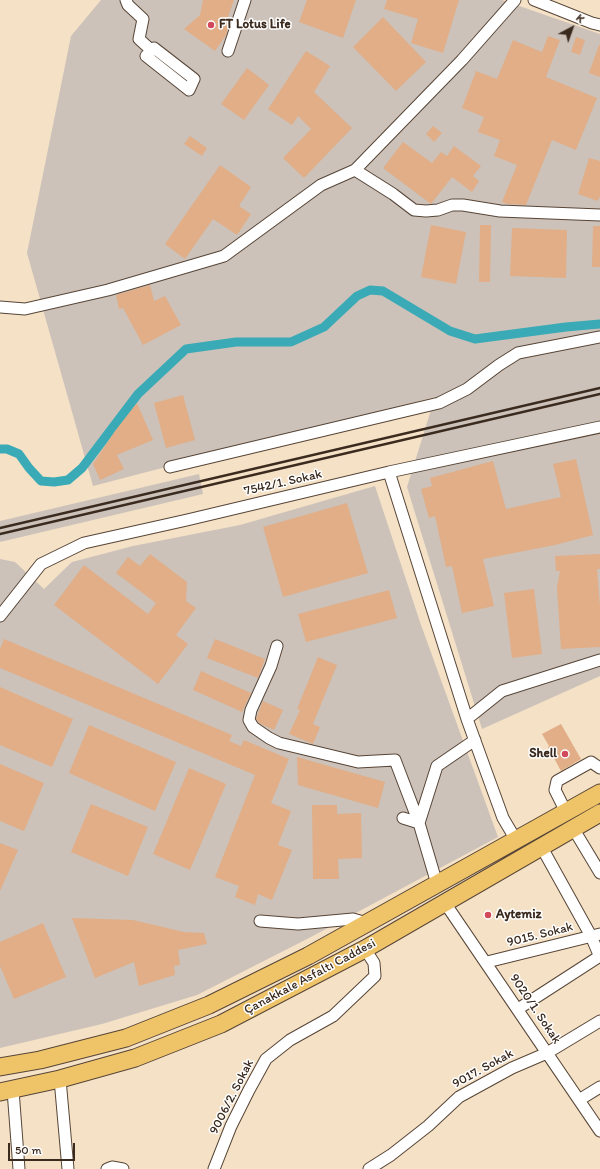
<!DOCTYPE html>
<html>
<head>
<meta charset="utf-8">
<style>
	body { margin:0 }
	#map { position:relative; width:600px; height:1169px; overflow:hidden; background:#f4e1c6; font-family:Itim,sans-serif }
	canvas { display:block }
	.north { position:absolute; left:552px; top:8px; width:40px; height:40px; -webkit-text-stroke:3px #fff; paint-order:stroke; rotate:41deg; font-size:11px; font-weight:700; line-height:16px; text-align:center; color:#3b2a1e }
	.north::after { content:''; display:block; margin:auto; width:14px; height:18px; background:#3b2a1e; clip-path:polygon(50% 0,100% 100%,50% 72%,0 100%) }
	.scale { position:absolute; left:8px; top:1143px; width:67px; height:18px; box-sizing:border-box; border:2px solid #3b2a1e; border-top:0; padding-left:5px; font-size:12px; line-height:14px; white-space:nowrap; color:#3b2a1e; -webkit-text-stroke:3px #fff; paint-order:stroke }
</style>
</head>
<body>
<div id="map">
<canvas width="600" height="1169"></canvas>
<div class="north">K</div>
<div class="scale">50 m</div>
</div>
<script>
const g = document.querySelector('canvas').getContext('2d');
g.lineJoin = 'round';
function fillPath(path, color) { g.fillStyle = color; g.fill(path, 'evenodd'); }
const poly = rows => new Path2D(rows.map(r => 'M' + r).join(''));
function trace(path, color, width, dash) { g.strokeStyle = color; g.lineWidth = width; g.lineCap = dash ? 'butt' : 'round'; g.setLineDash(dash || []); g.stroke(path); }
function label(font, color, halo, rows, align = 'center') {
  g.font = font + ' Itim,sans-serif'; g.lineWidth = 3; g.setLineDash([]); g.textBaseline = 'middle'; g.strokeStyle = halo; g.fillStyle = color; for (const [text, x, y, turn = 0] of rows) {
    g.save(); g.translate(x, y); g.rotate((+turn || 0) * Math.PI / 180); g.textAlign = isNaN(turn) ? turn : align; if (halo) g.strokeText(text, 0, 0); g.fillText(text, 0, 0); g.restore();
  }
}
fillPath(poly([
	[101,0,502,0,600,34,600,676,482,729,407,487,435,397,93,486,27,253,71,36],
	[199,474,203,494,0,542,0,521],
	[375,486,421,625,498,837,309,938,197,995,102,1024,0,1048,0,559,15,562,44,589,72,562,133,546,240,525]
]), '#ccc2b9');
trace(poly([
	[0,449,7,449,19,454,29,468,41,481,54,482,68,480,82,468,138,394,186,349,236,342,291,342,324,327,357,296,370,290,383,291,450,331,475,339,566,327,600,324]
]), '#3aaab6', 9);
fillPath(poly([
	[203,0,234,0,228,17,231,19,226,35,215,51,184,29,200,15],
	[307,0,356,0,343,38,299,22],
	[387,0,459,0,443,53,411,43,418,19,384,9],
	[383,17,426,62,396,91,353,47],
	[548,36,560,40,546,77,597,98,576,150,552,140,526,205,508,204,502,202,517,165,494,156,500,140,478,132,484,117,462,108,476,71,497,79,513,40,542,52],
	[576,37,585,40,580,55,571,52],
	[599,45,600,45,600,77,589,73],
	[306,51,330,66,314,92,352,128,304,178,283,158,311,129,298,116,292,125,268,109],
	[247,68,269,85,244,120,221,104],
	[433,126,442,133,434,142,426,134],
	[190,136,207,148,202,156,184,144],
	[403,142,432,163,441,152,447,156,454,146,481,166,473,176,479,181,472,192,452,177,431,204,383,168],
	[589,158,600,161,600,196,598,201,578,194],
	[220,165,251,187,239,206,251,214,237,235,213,219,185,259,165,244],
	[431,225,466,232,456,284,421,277],
	[480,225,491,225,490,282,479,282],
	[593,226,600,226,600,267,592,267],
	[512,228,567,230,566,278,510,276],
	[150,285,154,301,165,296,181,325,143,345,123,308,119,309,116,295],
	[183,395,195,440,166,448,154,403],
	[137,403,153,440,117,455,124,469,100,480,93,464,115,431],
	[576,459,593,535,555,545,483,559,494,606,462,613,452,566,446,567,435,516,429,518,421,489,432,486,430,478,493,461,506,509,561,497,553,464],
	[347,503,368,573,283,597,263,527],
	[150,554,187,582,186,601,196,608,176,635,188,644,158,684,54,605,84,565,148,614,156,603,116,573,128,557,140,566],
	[600,554,600,569,597,569,600,606,600,647,561,649,557,587,560,571,556,571,555,556],
	[534,589,542,654,512,658,504,593],
	[389,590,397,618,306,642,298,614],
	[4,639,232,735,229,741,241,746,244,740,289,759,271,803,291,811,278,845,292,850,272,900,258,894,255,905,235,897,239,886,215,877,255,775,0,668,0,649],
	[215,639,265,659,258,678,207,658],
	[318,657,337,665,313,724,320,727,313,744,289,734,300,710,297,709],
	[201,671,251,693,242,712,193,690],
	[0,687,73,719,52,767,0,745],
	[263,701,283,710,274,730,259,723,256,719],
	[561,724,581,759,561,771,548,747,549,746,542,734],
	[89,725,176,762,155,811,69,773],
	[297,757,385,782,378,808,298,785],
	[0,764,44,783,24,831,0,821],
	[189,768,226,784,190,870,153,854],
	[91,804,148,827,128,876,71,852],
	[312,805,337,805,337,814,361,813,362,858,338,859,339,879,313,879],
	[0,843,18,850,0,891],
	[72,918,133,920,184,932,204,933,207,944,178,950,180,965,174,966,175,975,139,986,134,962,95,978],
	[43,923,66,977,14,999,0,966,0,942]
]), '#e1ae87');
const minor = poly([
	[126,0,128,5,143,19,139,39,151,50],
	[534,0,592,23,600,25],
	[154,48,194,79,189,90,146,56,154,48],
	[228,51,245,0],
	[355,170,393,194,414,210,426,211,438,210,452,205,463,205,500,211,600,215],
	[0,307,25,309,108,290,224,256,321,185,355,170,462,60,515,0],
	[170,467,439,403,467,389,499,365,518,353,600,337],
	[389,472,467,719,503,818,516,840],
	[0,616,41,564,84,543,187,520,389,472,600,427],
	[277,646,271,666,251,710,249,720,253,727,269,738,279,743,358,762,395,760,419,823,437,884],
	[467,719,502,691,600,660],
	[566,812,555,790,557,781,591,762,600,768],
	[403,818,419,823,437,766,475,740],
	[573,828,600,873],
	[541,846,591,936,600,957],
	[445,903,600,1131],
	[260,921,298,924,353,919,367,923],
	[487,962,600,934],
	[518,1009,600,956],
	[60,1079,68,1169],
	[13,1090,19,1169],
	[579,1100,600,1087],
	[107,1169,112,1167,123,1169],
	[214,1169,231,1126,249,1090,266,1059,290,1040,333,1016,375,976,374,963,365,949],
	[369,1169,391,1155,428,1126,459,1097,512,1068,547,1053,600,1021]
]);
const highway = poly([
	[0,1067,40,1060,126,1038,209,1005,308,956,600,793],
	[0,1092,60,1079,135,1058,221,1024,365,949,600,813]
]);
trace(minor, '#574537', 13);
trace(highway, '#574537', 19);
trace(minor, '#fff', 11);
trace(highway, '#efc469', 17);
trace(poly([
	[0,528,600,388],
	[0,534,600,394]
]), '#3b2a1e', 2.5);
for (const [x, y, r, color] of [
	[211,25,4,"#d1495b"],
	[565,754,4,"#d1495b"],
	[488,915,4,"#d1495b"]
]) { const dot = new Path2D(); dot.arc(x, y, r, 0, 2 * Math.PI); g.fillStyle = color; g.fill(dot); trace(dot, '#fff', 1.5); }
label('bold 13px', '#3b2a1e', '#fff', [
	["FT Lotus Life",219,25],
	["Shell",557,754,"right"],
	["Aytemiz",496,915]
], 'left');
label('13px', '#3b2a1e', '#fff', [
	["7542/1. Sokak",283,483,-13],
	["9015. Sokak",540,935,-14],
	["Çanakkale Asfaltı Caddesi",310,977,-28],
	["9020/1. Sokak",535,1009,56],
	["9017. Sokak",483,1069,-29],
	["9006/2. Sokak",232,1097,-63]
]);
</script>
</body>
</html>
